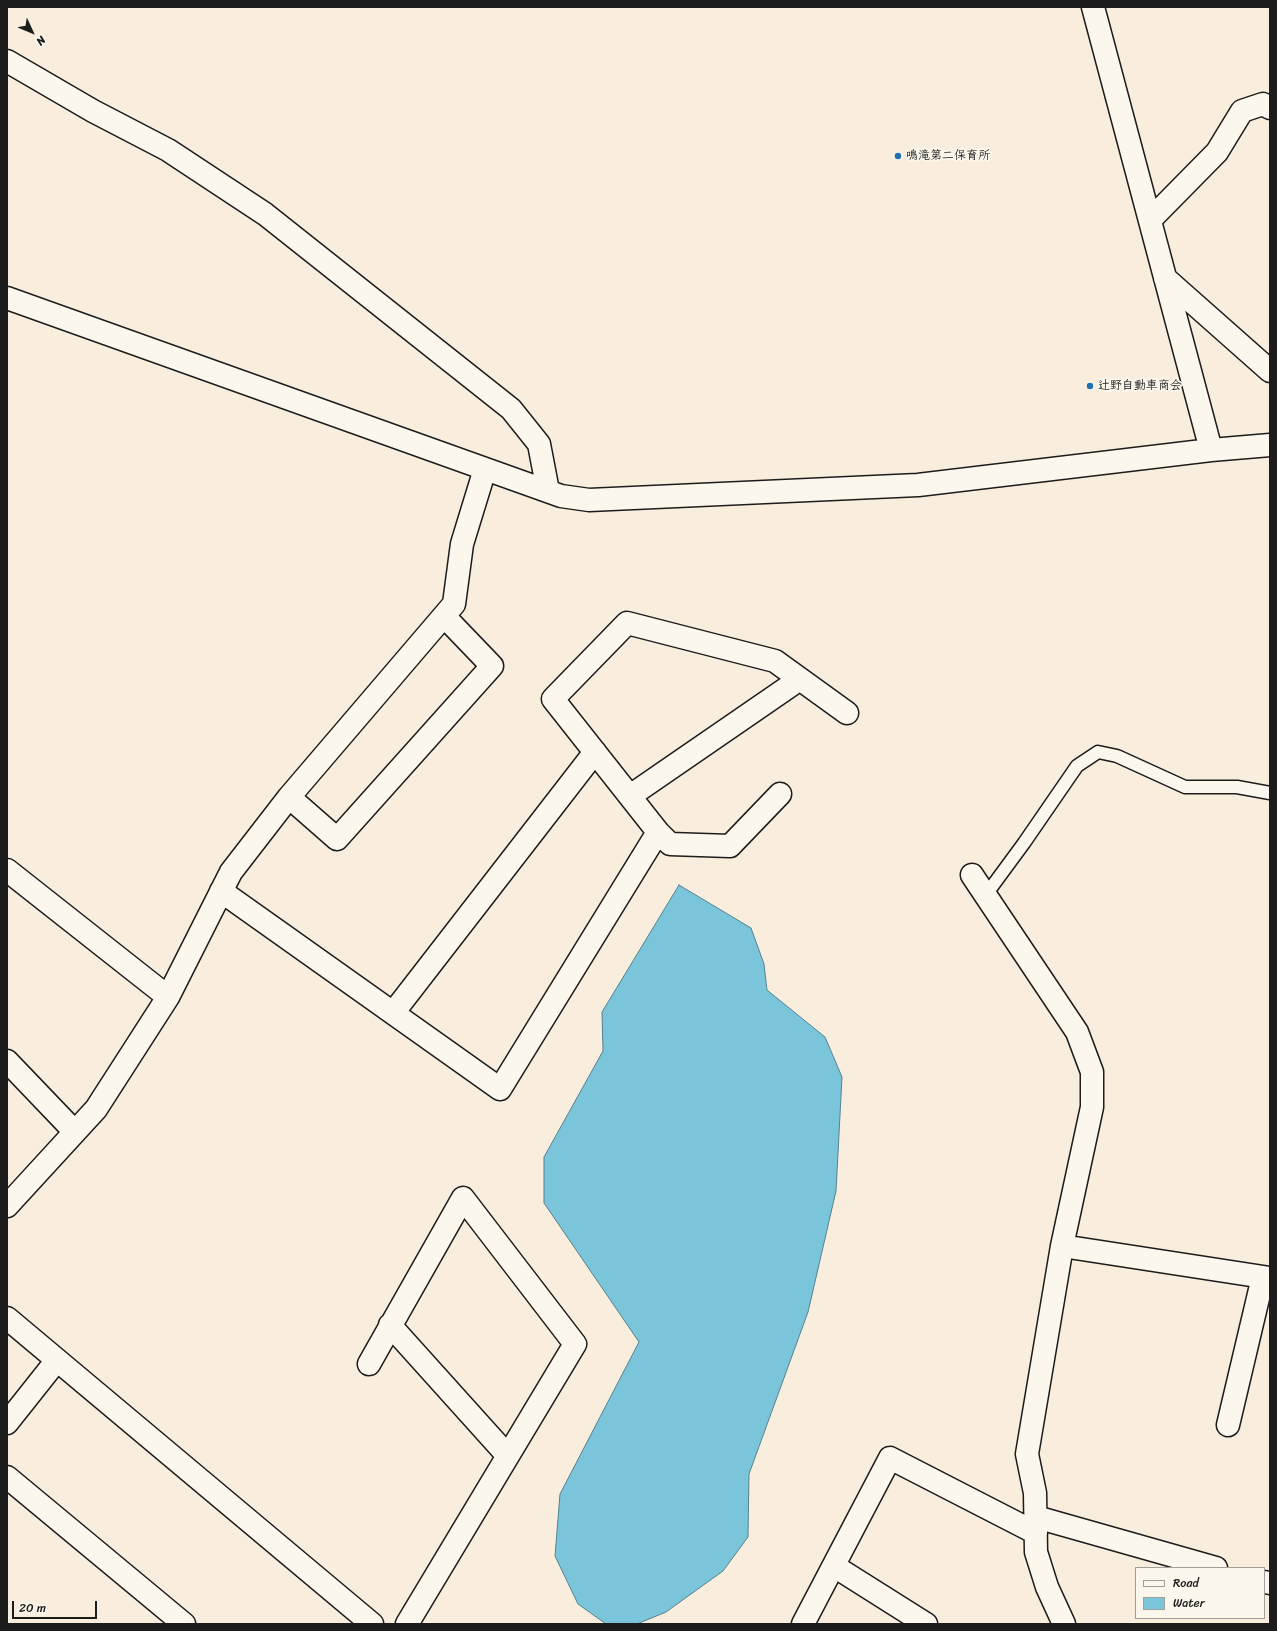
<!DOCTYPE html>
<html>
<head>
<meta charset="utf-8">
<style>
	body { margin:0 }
	#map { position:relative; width:1277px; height:1631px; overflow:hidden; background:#f9eedd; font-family:Sriracha,sans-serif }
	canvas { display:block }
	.frame { position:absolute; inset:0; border:8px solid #1c1c1c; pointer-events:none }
	.legend { position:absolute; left:1135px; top:1567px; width:130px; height:52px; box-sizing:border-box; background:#fbf7ec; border:1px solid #a29f99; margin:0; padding:5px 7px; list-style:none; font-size:12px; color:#1c1c1c }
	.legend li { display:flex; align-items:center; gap:8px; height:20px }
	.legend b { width:20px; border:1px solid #a29f99 }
	.north { position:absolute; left:12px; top:12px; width:40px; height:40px; -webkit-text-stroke:3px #fbf7ec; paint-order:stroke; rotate:134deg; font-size:11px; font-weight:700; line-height:16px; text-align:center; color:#1c1c1c }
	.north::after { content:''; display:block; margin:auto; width:14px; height:18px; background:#1c1c1c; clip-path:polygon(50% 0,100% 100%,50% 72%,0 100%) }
	.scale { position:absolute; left:12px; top:1601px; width:85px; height:18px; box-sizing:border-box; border:2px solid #1c1c1c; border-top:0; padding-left:5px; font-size:12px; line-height:14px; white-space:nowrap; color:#1c1c1c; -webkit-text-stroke:3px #fbf7ec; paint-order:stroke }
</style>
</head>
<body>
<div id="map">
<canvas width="1277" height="1631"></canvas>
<div class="frame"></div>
<ul class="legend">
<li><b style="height:5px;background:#fbf7ec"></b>Road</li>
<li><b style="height:11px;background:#7bc5db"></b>Water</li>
</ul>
<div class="north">N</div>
<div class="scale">20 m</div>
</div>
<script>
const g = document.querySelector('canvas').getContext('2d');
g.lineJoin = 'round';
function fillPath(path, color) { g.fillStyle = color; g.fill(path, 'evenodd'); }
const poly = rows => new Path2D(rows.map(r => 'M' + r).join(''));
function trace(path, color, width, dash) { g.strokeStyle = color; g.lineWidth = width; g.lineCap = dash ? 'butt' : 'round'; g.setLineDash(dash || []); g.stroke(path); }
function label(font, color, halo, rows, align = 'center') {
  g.font = font + ' Sriracha,"Klee One",sans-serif'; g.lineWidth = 3.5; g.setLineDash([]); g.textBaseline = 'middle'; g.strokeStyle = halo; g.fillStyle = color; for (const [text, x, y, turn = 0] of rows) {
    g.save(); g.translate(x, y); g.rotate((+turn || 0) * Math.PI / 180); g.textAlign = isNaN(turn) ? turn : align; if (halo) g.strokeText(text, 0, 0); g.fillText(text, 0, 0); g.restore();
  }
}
const water = poly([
	[679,885,751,928,764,964,767,990,825,1037,842,1077,836,1191,808,1312,749,1474,748,1537,723,1571,666,1612,637,1624,606,1624,578,1604,555,1556,560,1494,639,1342,544,1203,544,1157,603,1051,602,1012,679,885]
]);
fillPath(water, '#7bc5db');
trace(water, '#55818f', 1);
const lane = poly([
	[985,896,1024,843,1077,766,1098,752,1117,756,1185,787,1237,787,1270,793]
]);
const street = poly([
	[1093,7,1211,450],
	[7,61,93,111,168,150,265,214,511,409,539,444,548,491],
	[1150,220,1217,152,1242,111,1263,104,1270,108],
	[1165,278,1270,371],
	[7,298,561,496,589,500,918,485,1211,450,1270,445],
	[780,794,730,846,670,844,658,832,553,699,627,623,775,661,847,713],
	[630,796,800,679],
	[289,797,337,839,492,666,444,616],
	[7,870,168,997],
	[972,875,1077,1032,1092,1072,1092,1107,1062,1246,1027,1454,1035,1493,1036,1552,1047,1587,1064,1624],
	[221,891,500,1089,658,832],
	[393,1013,595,752],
	[7,1061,75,1132],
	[7,1206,96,1109,168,997,231,872,289,797,454,604,462,544,485,469],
	[1062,1246,1270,1278],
	[7,1318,372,1624],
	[390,1325,507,1455],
	[369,1364,463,1198,575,1344,407,1624],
	[7,1423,57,1360],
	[1228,1425,1263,1277],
	[7,1477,184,1624],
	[1036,1517,1216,1568],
	[834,1566,926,1624],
	[1264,1582,1270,1583],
	[803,1624,890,1458,1036,1533]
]);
trace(lane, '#1c1c1c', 15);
trace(street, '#1c1c1c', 25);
trace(lane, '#fbf7ec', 12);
trace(street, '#fbf7ec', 22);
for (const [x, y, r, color] of [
	[898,156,4,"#1f6fb2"],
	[1090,386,4,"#1f6fb2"]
]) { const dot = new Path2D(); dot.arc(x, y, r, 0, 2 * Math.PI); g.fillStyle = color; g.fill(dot); trace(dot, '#fbf7ec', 1.5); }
label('bold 12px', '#1c1c1c', '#fbf7ec', [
	["鳴滝第二保育所",906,156],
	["辻野自動車商会",1098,386]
], 'left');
</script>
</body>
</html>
